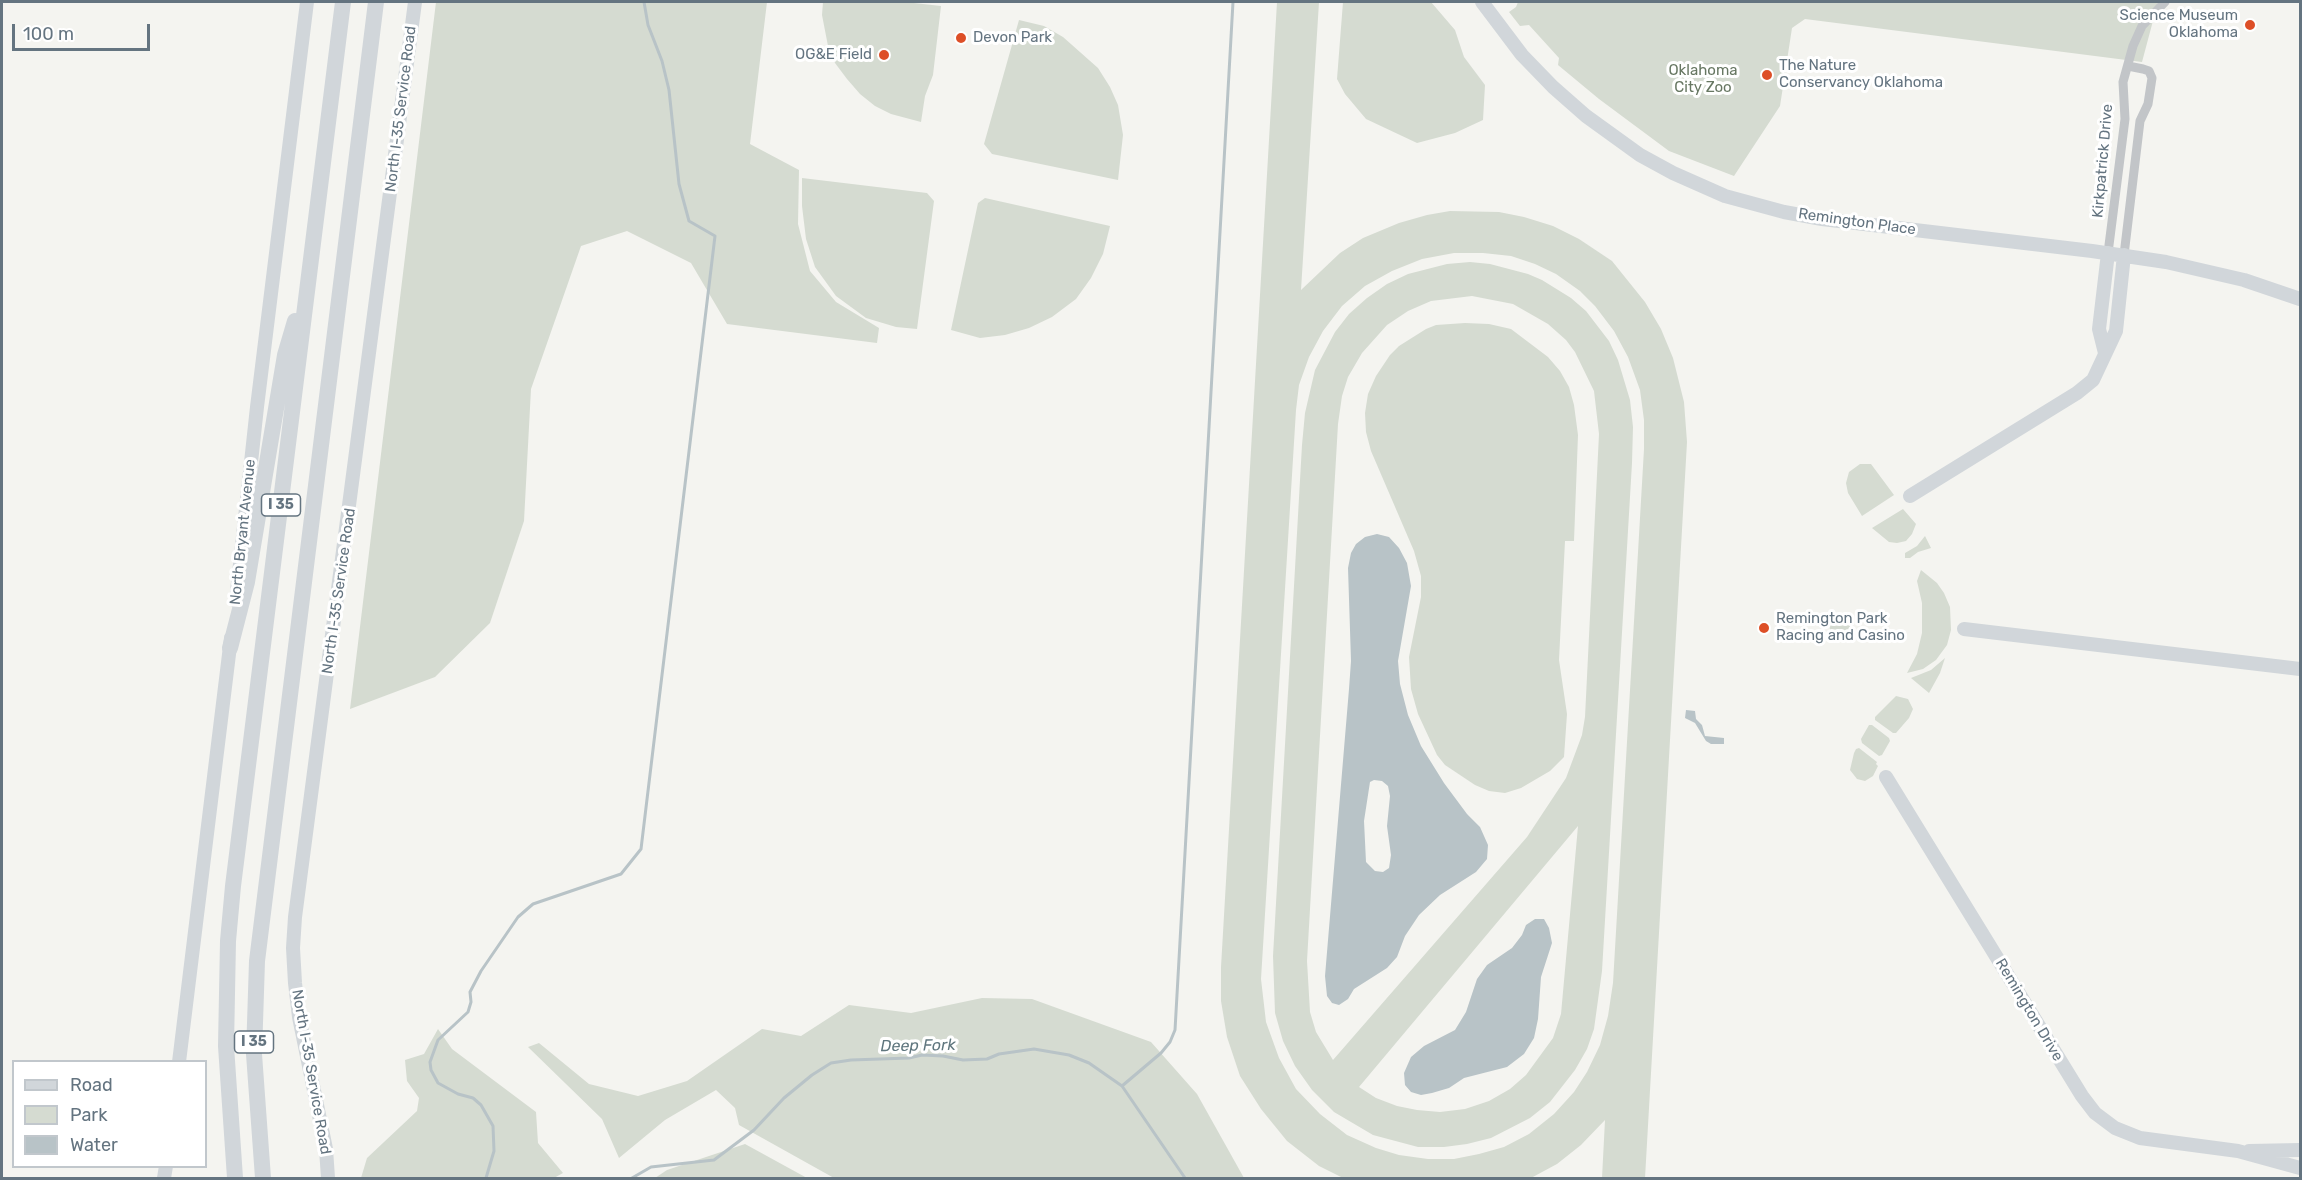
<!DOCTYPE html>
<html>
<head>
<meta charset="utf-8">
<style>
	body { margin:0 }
	#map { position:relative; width:2302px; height:1180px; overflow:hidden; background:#f4f4f0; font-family:Rubik,sans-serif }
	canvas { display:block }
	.frame { position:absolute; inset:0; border:3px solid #647480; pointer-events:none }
	.legend { position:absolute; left:12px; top:1060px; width:195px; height:108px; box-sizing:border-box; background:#fff; border:2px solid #c1c7cc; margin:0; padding:8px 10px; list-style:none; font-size:18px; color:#647480 }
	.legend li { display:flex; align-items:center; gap:12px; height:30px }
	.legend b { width:30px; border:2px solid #c1c7cc }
	.scale { position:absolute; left:12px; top:24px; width:138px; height:27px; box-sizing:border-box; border:3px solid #647480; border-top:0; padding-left:8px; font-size:18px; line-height:21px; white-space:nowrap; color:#647480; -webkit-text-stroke:4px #fff; paint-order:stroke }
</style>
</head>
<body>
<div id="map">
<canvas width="2302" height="1180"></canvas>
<div class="frame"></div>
<ul class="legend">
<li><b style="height:8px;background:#d1d6da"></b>Road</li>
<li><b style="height:16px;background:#d5dbd1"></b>Park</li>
<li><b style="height:16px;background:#b8c3c7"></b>Water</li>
</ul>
<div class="scale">100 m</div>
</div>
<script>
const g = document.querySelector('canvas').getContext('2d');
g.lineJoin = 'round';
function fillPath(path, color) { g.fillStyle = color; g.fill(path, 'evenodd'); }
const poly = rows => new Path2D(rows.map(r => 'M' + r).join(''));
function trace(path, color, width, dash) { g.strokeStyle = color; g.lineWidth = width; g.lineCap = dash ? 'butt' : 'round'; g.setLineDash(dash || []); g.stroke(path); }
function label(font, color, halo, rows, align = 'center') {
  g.font = font + ' Rubik,sans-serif'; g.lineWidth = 6; g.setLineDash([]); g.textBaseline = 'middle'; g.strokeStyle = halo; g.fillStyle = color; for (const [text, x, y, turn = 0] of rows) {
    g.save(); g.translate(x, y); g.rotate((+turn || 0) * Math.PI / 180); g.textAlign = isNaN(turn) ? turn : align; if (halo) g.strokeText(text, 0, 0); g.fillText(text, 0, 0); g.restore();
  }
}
fillPath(poly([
	[436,2,767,2,750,144,799,170,798,224,810,271,836,302,879,328,877,343,727,324,691,263,627,231,581,246,531,389,524,521,490,623,435,677,350,709],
	[823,2,905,2,941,6,933,75,925,96,921,122,891,114,875,106,860,94,847,79,835,63,828,46,822,15],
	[1277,2,1319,2,1301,290,1340,253,1363,238,1399,223,1427,215,1450,211,1499,212,1524,217,1553,226,1579,239,1612,261,1645,302,1661,329,1673,358,1684,402,1687,442,1645,1178,1602,1178,1605,1120,1581,1145,1557,1164,1531,1178,1343,1178,1319,1166,1287,1141,1261,1109,1240,1076,1227,1037,1221,1001,1221,967],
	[1454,253,1483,253,1511,256,1535,264,1556,274,1580,291,1595,306,1614,331,1628,357,1640,390,1644,420,1644,449,1613,983,1608,1016,1600,1045,1587,1072,1574,1092,1554,1114,1529,1134,1504,1147,1479,1154,1454,1159,1428,1159,1399,1155,1376,1148,1347,1135,1320,1114,1296,1089,1279,1058,1266,1022,1261,979,1296,410,1299,385,1309,357,1323,331,1342,306,1365,286,1392,271,1422,259],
	[1343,2,1431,2,1455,30,1464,57,1485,85,1483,120,1455,133,1417,143,1366,119,1345,94,1337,79],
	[1518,2,2158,2,2142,62,1805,19,1792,28,1780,106,1734,176,1669,151,1599,99,1558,65,1559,58,1529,25,1520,26,1509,12,1516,7],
	[1019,20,1044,26,1063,37,1098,68,1110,87,1118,105,1123,135,1118,180,992,154,984,144],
	[802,178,927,193,934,201,917,329,896,327,866,318,836,296,815,267,806,239,802,206],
	[985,198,1110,226,1103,254,1091,278,1076,299,1052,317,1029,328,1005,335,980,338,951,330,978,203],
	[1470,262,1490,264,1528,274,1542,280,1571,298,1586,311,1609,341,1618,360,1630,400,1633,427,1632,463,1602,971,1594,1029,1587,1049,1575,1070,1550,1102,1530,1118,1491,1138,1467,1144,1444,1147,1418,1147,1373,1135,1334,1112,1312,1090,1295,1066,1283,1041,1275,1013,1273,956,1302,445,1305,413,1315,370,1335,332,1349,314,1367,298,1387,284,1408,274,1447,264],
	[1472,296,1513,304,1548,324,1566,340,1575,352,1594,391,1599,434,1585,717,1582,735,1566,778,1527,837,1333,1060,1316,1032,1310,1012,1307,961,1338,424,1342,396,1348,377,1362,353,1387,325,1408,311,1431,301],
	[1578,826,1561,1014,1553,1038,1526,1075,1510,1089,1489,1101,1465,1109,1440,1112,1417,1110,1397,1106,1376,1098,1359,1087],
	[1465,323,1489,324,1511,329,1548,357,1560,371,1569,387,1574,405,1578,435,1574,541,1565,541,1559,660,1567,714,1564,757,1550,771,1521,788,1505,793,1489,791,1475,785,1445,765,1437,755,1418,714,1411,689,1409,657,1421,597,1421,576,1414,551,1371,451,1366,432,1365,413,1368,394,1376,376,1390,355,1399,346,1426,329,1436,325],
	[1860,464,1871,464,1894,495,1862,516,1848,493,1846,483,1849,472],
	[1903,509,1916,524,1912,534,1906,541,1897,543,1889,542,1872,528],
	[1925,536,1931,548,1918,552,1910,558,1905,558,1905,553,1917,546],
	[1921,570,1937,583,1944,593,1950,607,1951,630,1947,645,1936,660,1923,669,1907,673,1917,654,1922,633,1922,603,1917,581],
	[1829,617,1833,617,1832,621,1835,623,1846,623,1846,617,1850,617,1850,630,1845,637,1839,639,1832,636,1830,631],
	[1945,658,1940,673,1929,693,1911,678,1931,670],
	[1896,696,1908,699,1913,709,1909,718,1896,733,1893,733,1875,720,1875,717],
	[1869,725,1872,725,1889,738,1890,741,1882,755,1879,756,1862,743,1861,739],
	[1859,748,1877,762,1876,764,1878,766,1873,776,1865,781,1857,779,1850,770,1854,753,1856,749],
	[982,998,1032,999,1151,1042,1197,1094,1244,1178,834,1178,739,1125,735,1108,716,1090,665,1120,619,1158,602,1119,528,1047,539,1043,589,1084,638,1096,687,1081,762,1029,801,1036,849,1005,911,1013],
	[438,1029,452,1049,536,1112,538,1143,563,1173,554,1178,361,1178,367,1158,417,1111,419,1098,407,1081,405,1060,424,1054],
	[745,1144,807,1178,655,1178,667,1170]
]), '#d5dbd1');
fillPath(poly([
	[1377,534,1389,537,1399,548,1407,563,1411,586,1398,661,1400,684,1408,715,1421,746,1444,783,1467,814,1480,827,1488,845,1487,859,1476,872,1440,895,1419,915,1405,936,1397,957,1387,968,1354,989,1348,999,1339,1005,1332,1003,1327,996,1325,976,1349,689,1351,661,1348,568,1351,553,1356,544,1365,537],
	[1374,780,1382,781,1388,786,1390,796,1387,826,1391,855,1389,868,1383,872,1375,871,1366,862,1364,821,1370,782],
	[1686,710,1695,711,1696,719,1702,725,1705,736,1724,738,1724,744,1711,744,1706,741,1695,723,1685,718],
	[1535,919,1544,919,1549,928,1552,943,1541,977,1538,1019,1534,1038,1524,1054,1507,1067,1464,1078,1449,1088,1432,1093,1421,1095,1411,1092,1405,1085,1404,1073,1411,1057,1424,1046,1455,1030,1466,1012,1477,979,1487,965,1512,948,1522,935,1526,925]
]), '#b8c3c7');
trace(poly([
	[1122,1086,1161,1053,1170,1042,1175,1030,1233,2],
	[486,1178,494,1151,493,1126,481,1105,473,1098,458,1094,438,1083,431,1070,430,1062,438,1040,468,1012,471,1002,470,992,481,971,518,917,533,904,621,874,641,849,715,236,689,221,679,184,669,90,662,61,648,25,644,2],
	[632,1178,651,1167,714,1160,754,1130,784,1098,812,1075,831,1063,851,1060,909,1058,922,1055,943,1056,963,1060,987,1059,999,1054,1034,1049,1069,1055,1089,1063,1122,1086,1185,1178]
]), '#b8c3c7', 3);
trace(poly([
	[2108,253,2125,119,2123,82,2133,46,2142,26,2165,2],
	[2124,255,2140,121,2148,104,2152,78,2149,71,2143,69,2128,66]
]), '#c2c5c8', 9);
trace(poly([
	[1482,2,1522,55,1553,87,1586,116,1640,155,1673,173,1725,196,1784,212,1822,219,2092,251,2166,262,2244,280,2300,299],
	[2105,353,2099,329,2108,253],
	[1910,496,2077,393,2093,380,2116,331,2124,255],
	[236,601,257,407,307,2],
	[1964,629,2300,669],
	[1886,777,2082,1096,2095,1113,2115,1128,2140,1138,2238,1151,2300,1168],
	[179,1062,231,638],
	[2249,1151,2300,1150],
	[164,1178,166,1166],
	[328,1178,326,1149,299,1017,295,983,293,948,295,917,415,2]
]), '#d1d6da', 14);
trace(poly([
	[230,648,247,582,285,355,295,321],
	[235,1178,226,1046,228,941,233,886,343,2],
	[263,1178,254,1054,257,961,376,2]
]), '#d1d6da', 16);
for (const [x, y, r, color] of [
	[2250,25,6,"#dd4f27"],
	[961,38,6,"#dd4f27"],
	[884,55,6,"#dd4f27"],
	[1767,75,6,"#dd4f27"],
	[1764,628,6,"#dd4f27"]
]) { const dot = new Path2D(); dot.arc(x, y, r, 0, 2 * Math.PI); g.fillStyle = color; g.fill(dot); trace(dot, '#fff', 2); }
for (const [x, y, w] of [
	[281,505,39],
	[254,1042,39]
]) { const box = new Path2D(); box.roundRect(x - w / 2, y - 11, w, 22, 4.5); g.fillStyle = '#fff'; g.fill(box); trace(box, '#647480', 1.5); }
label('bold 14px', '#647480', null, [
	["I 35",281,505],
	["I 35",254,1042]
]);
label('15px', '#647480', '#fff', [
	["Science Museum",2238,16,"right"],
	["Oklahoma",2238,33,"right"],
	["Devon Park",973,38],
	["OG&E Field",872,55,"right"],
	["The Nature",1779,66],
	["Conservancy Oklahoma",1779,83],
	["Remington Park",1776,619],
	["Racing and Casino",1776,636]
], 'left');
label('15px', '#677762', '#fff', [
	["Oklahoma",1703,71],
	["City Zoo",1703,88]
]);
label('15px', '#647480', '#fff', [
	["North I-35 Service Road",401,109,-83],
	["Kirkpatrick Drive",2103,161,-85],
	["Remington Place",1857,222,8],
	["North Bryant Avenue",243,532,-84],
	["North I-35 Service Road",339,591,-82],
	["Remington Drive",2029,1010,59],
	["North I-35 Service Road",311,1072,80]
]);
label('italic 16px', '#5f767e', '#fff', [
	["Deep Fork",918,1046,-1]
]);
</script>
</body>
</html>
